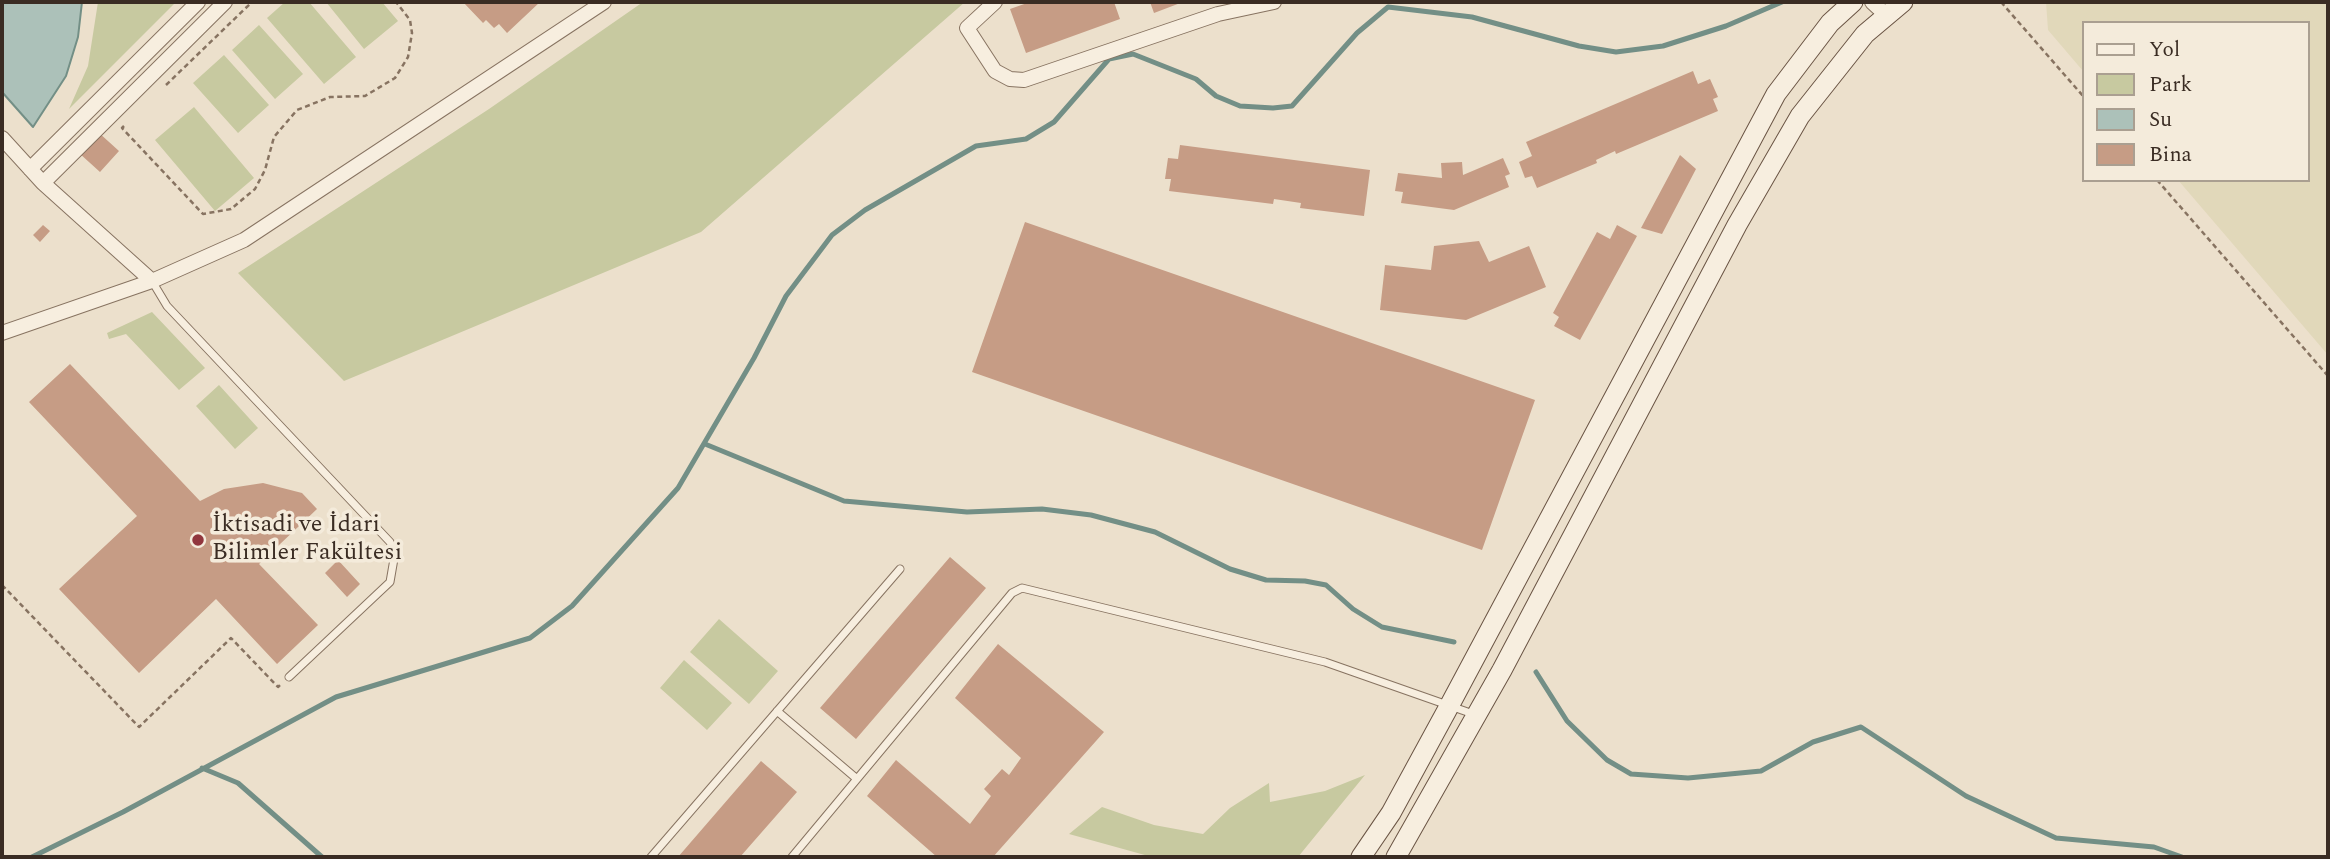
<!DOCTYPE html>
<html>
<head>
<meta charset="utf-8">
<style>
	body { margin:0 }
	#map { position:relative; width:2330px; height:859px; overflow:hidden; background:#ece0cc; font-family:Spectral,serif }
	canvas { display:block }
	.frame { position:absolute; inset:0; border:4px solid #3a2c23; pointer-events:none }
	.legend { position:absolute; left:2082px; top:21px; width:228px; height:161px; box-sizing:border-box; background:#f4ebdb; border:2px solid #aa9f91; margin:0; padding:9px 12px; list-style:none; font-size:21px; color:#3a2c23 }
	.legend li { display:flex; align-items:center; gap:14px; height:35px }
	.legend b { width:35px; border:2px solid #aa9f91 }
</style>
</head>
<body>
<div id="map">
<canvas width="2330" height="859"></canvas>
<div class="frame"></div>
<ul class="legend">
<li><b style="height:9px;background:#f7eedf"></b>Yol</li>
<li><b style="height:19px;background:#c7c9a0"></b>Park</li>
<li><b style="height:19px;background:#acc1b9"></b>Su</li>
<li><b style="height:19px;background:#c69c85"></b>Bina</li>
</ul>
</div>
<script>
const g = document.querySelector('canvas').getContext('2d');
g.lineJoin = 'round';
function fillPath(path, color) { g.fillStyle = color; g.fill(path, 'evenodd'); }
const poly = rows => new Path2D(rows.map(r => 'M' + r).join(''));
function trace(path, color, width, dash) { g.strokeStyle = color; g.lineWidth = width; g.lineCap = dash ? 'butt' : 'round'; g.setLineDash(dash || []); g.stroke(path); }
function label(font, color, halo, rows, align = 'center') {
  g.font = font + ' Spectral,serif'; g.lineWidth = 7; g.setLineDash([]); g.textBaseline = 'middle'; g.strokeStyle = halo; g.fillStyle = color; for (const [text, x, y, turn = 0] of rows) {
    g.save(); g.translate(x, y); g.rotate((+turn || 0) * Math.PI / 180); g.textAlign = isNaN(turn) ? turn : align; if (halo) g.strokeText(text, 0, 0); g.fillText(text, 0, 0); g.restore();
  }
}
fillPath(poly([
	[2046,2,2328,2,2328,355,2178,180,2307,180,2307,23,2083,23,2083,71,2048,30]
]), '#e1d8ba');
fillPath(poly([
	[98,2,176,2,69,109,88,66],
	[285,2,309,2,356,57,324,84,267,18],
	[326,2,382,2,398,21,364,49],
	[643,2,965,2,701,232,344,381,238,273,489,109],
	[259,25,303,74,275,99,232,50],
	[224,55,269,105,238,133,193,83],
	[194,107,254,178,215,211,155,140],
	[152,312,205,368,179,390,126,334,109,339,107,333],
	[219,385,258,428,235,449,196,406],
	[719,619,778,671,749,704,690,652],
	[684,660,732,703,707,730,660,688],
	[1365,775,1298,857,1152,857,1069,834,1102,807,1154,825,1203,834,1230,808,1269,783,1270,802,1325,791]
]), '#c7c9a0');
const water = poly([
	[2,2,82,2,78,37,66,76,33,127,2,92,2,2]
]);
fillPath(water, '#acc1b9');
trace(water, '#738f86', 2);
trace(poly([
	[705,444,844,501,967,512,1042,509,1091,515,1155,532,1230,569,1266,580,1305,581,1326,585,1353,609,1382,627,1454,642],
	[1536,672,1567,721,1607,760,1631,774,1688,778,1761,771,1813,742,1861,727,1966,796,2056,838,2154,847,2182,857],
	[202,768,238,783,322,857],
	[32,857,123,812,336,697,530,638,572,606,678,488,754,358,786,296,832,235,865,210,976,146,1026,139,1054,122,1109,59,1133,54,1196,79,1216,96,1240,106,1273,108,1292,106,1357,33,1388,7,1472,17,1579,46,1616,52,1663,46,1726,26,1782,2]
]), '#738f86', 5);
fillPath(poly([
	[463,2,540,2,507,33,499,24,494,28,486,20,483,23],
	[1030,2,1114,2,1120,19,1026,53,1010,9],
	[1150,2,1183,2,1154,13],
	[1693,71,1698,84,1710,79,1718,97,1713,99,1718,111,1616,154,1615,151,1596,160,1597,163,1537,188,1532,176,1525,178,1519,162,1532,156,1526,142],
	[98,132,119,151,100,172,79,153],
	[1180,145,1370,170,1364,216,1300,208,1301,203,1274,199,1273,204,1169,191,1171,179,1165,179,1168,158,1178,159],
	[1680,155,1696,169,1662,234,1641,228],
	[1503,158,1510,174,1505,176,1509,187,1454,210,1401,203,1403,192,1395,191,1398,173,1442,178,1441,163,1462,162,1463,175],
	[1025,222,1535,400,1482,550,972,372],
	[43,225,50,231,40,242,33,235],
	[1617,225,1637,236,1580,340,1554,326,1559,317,1553,313,1597,232,1610,239],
	[1479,241,1489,262,1529,246,1546,287,1466,320,1380,310,1385,265,1431,270,1434,246],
	[70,364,200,501,224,489,263,483,302,493,317,509,259,564,318,625,277,664,216,599,139,673,59,589,137,516,29,402],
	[950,557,986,588,856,739,820,708],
	[338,560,360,584,347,597,325,573],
	[998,644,1104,732,993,857,937,857,867,796,896,760,970,824,991,796,984,789,1002,769,1009,775,1021,758,955,698],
	[761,761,797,792,740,857,678,857]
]), '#c69c85');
const lane = poly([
	[152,281,167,306,390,542,395,553,390,582,289,677],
	[777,711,857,779],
	[651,857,900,569],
	[792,857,1012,593,1022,588,1325,662,1476,715]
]);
const street = poly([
	[995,2,967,28,995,71,1010,79,1024,80,1218,14,1274,2],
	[1872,2,1885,14],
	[2,138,43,183,152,281],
	[30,169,198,2],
	[43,183,225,2],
	[2,333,152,281,244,240,604,2]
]);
const secondary = poly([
	[1361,857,1391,813,1446,712,1776,94,1830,23,1853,2],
	[1396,857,1502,670,1737,225,1800,116,1865,34,1903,2]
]);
trace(lane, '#877361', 9);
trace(street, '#877361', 16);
trace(secondary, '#6a5444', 21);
trace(poly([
	[2001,2,2083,96],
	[166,85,252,2],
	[124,126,122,128,203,214,231,209,255,189,265,170,274,137,297,110,330,97,365,96,395,78,408,57,412,33,410,20,396,2],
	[2157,180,2328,376],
	[2,585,139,727,231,638,278,687,281,684]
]), '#877361', 2.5, [5, 3.5]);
trace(lane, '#f7eedf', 7);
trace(street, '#f7eedf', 14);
trace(secondary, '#f7eedf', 19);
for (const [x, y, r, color] of [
	[198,540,7,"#91363d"]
]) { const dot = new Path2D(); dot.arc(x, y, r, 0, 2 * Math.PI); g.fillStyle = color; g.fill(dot); trace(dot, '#f4ebdb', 2.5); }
label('24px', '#3a2c23', '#f4ebdb', [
	["İktisadi ve İdari",212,526],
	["Bilimler Fakültesi",212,554]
], 'left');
</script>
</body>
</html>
